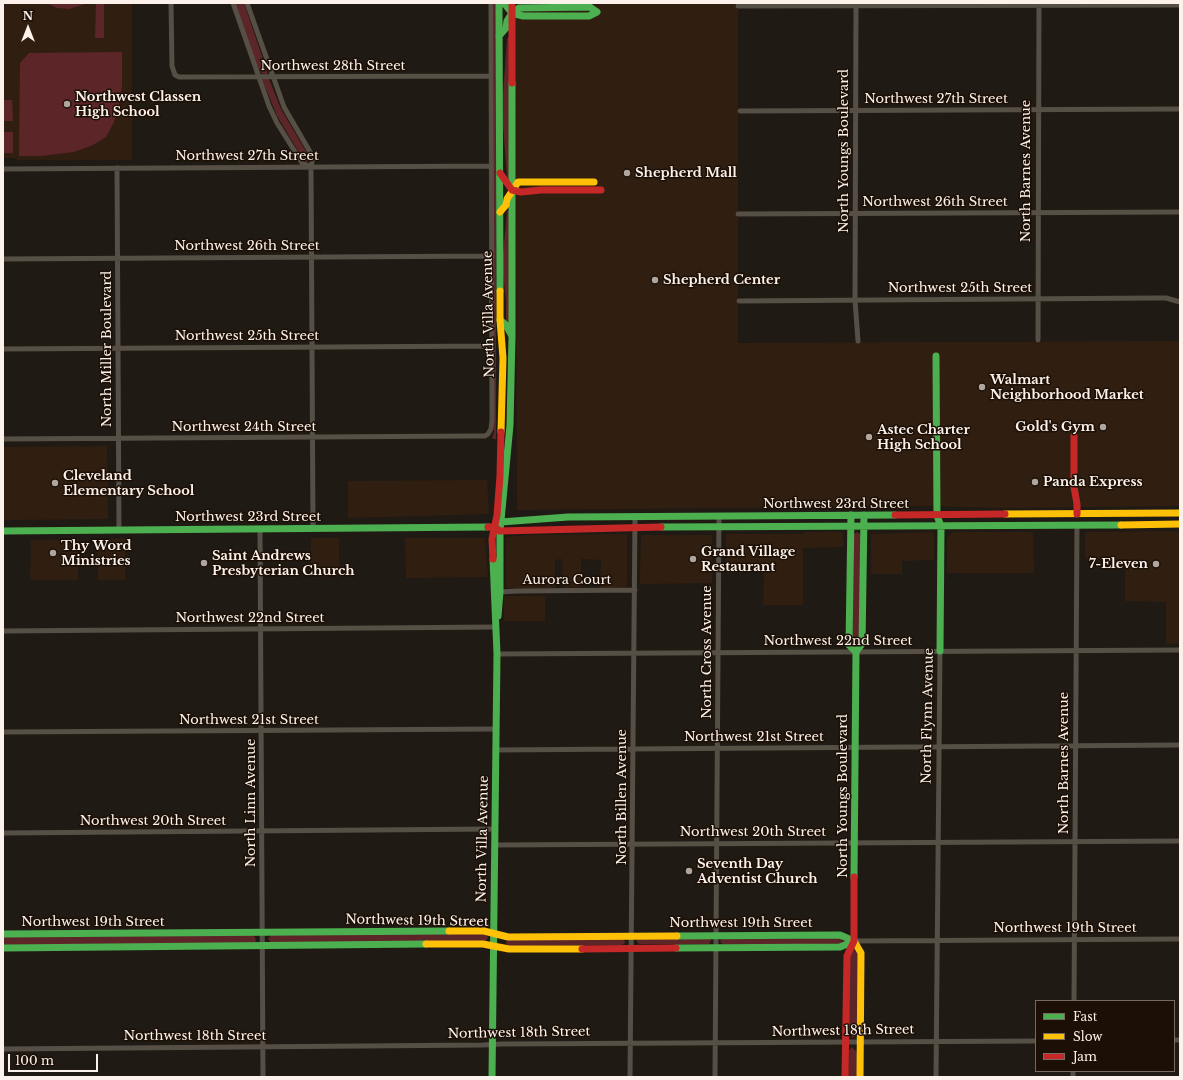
<!DOCTYPE html>
<html>
<head>
<meta charset="utf-8">
<style>
	body { margin:0 }
	#map { position:relative; width:1183px; height:1080px; overflow:hidden; background:#201a14; font-family:"Libre Baskerville",serif }
	canvas { display:block }
	.frame { position:absolute; inset:0; border:4px solid #fcf2eb; pointer-events:none }
	.legend { position:absolute; left:1035px; top:1000px; width:140px; height:72px; box-sizing:border-box; background:#1c1006; border:1px solid #766a62; margin:0; padding:5px 7px; list-style:none; font-size:12px; color:#fcf2eb }
	.legend li { display:flex; align-items:center; gap:8px; height:20px }
	.legend b { width:20px; border:1px solid #766a62 }
	.north { position:absolute; left:8px; top:8px; width:40px; height:40px; -webkit-text-stroke:3px #1c1006; paint-order:stroke; rotate:0deg; font-size:11px; font-weight:700; line-height:16px; text-align:center; color:#fcf2eb }
	.north::after { content:''; display:block; margin:auto; width:14px; height:18px; background:#fcf2eb; clip-path:polygon(50% 0,100% 100%,50% 72%,0 100%) }
	.scale { position:absolute; left:8px; top:1054px; width:90px; height:18px; box-sizing:border-box; border:2px solid #fcf2eb; border-top:0; padding-left:5px; font-size:12px; line-height:14px; white-space:nowrap; color:#fcf2eb; -webkit-text-stroke:3px #1c1006; paint-order:stroke }
</style>
</head>
<body>
<div id="map">
<canvas width="1183" height="1080"></canvas>
<div class="frame"></div>
<ul class="legend">
<li><b style="height:5px;background:#4caf50"></b>Fast</li>
<li><b style="height:5px;background:#ffc107"></b>Slow</li>
<li><b style="height:5px;background:#c62828"></b>Jam</li>
</ul>
<div class="north">N</div>
<div class="scale">100 m</div>
</div>
<script>
const g = document.querySelector('canvas').getContext('2d');
g.lineJoin = 'round';
function fillPath(path, color) { g.fillStyle = color; g.fill(path, 'evenodd'); }
const poly = rows => new Path2D(rows.map(r => 'M' + r).join(''));
function trace(path, color, width, dash) { g.strokeStyle = color; g.lineWidth = width; g.lineCap = dash ? 'butt' : 'round'; g.setLineDash(dash || []); g.stroke(path); }
function label(font, color, halo, rows, align = 'center') {
  g.font = font + ' "Libre Baskerville",serif'; g.lineWidth = 3; g.setLineDash([]); g.textBaseline = 'middle'; g.strokeStyle = halo; g.fillStyle = color; for (const [text, x, y, turn = 0] of rows) {
    g.save(); g.translate(x, y); g.rotate((+turn || 0) * Math.PI / 180); g.textAlign = isNaN(turn) ? turn : align; if (halo) g.strokeText(text, 0, 0); g.fillText(text, 0, 0); g.restore();
  }
}
fillPath(poly([
	[3,3,132,3,132,160,17,160,17,158,3,158],
	[515,3,738,3,738,343,1180,341,1180,506,1006,508,929,506,517,510],
	[107,446,108,519,3,520,3,447],
	[487,480,489,514,348,518,348,481],
	[1180,531,1180,643,1166,644,1166,602,1125,601,1125,559,1085,559,1085,532],
	[804,532,843,532,844,547,803,548,803,605,763,605,764,572,726,572,726,534,803,534],
	[934,532,934,560,902,561,902,574,871,574,871,534],
	[953,532,1033,532,1034,573,947,573,947,538],
	[627,534,627,587,600,588,601,560,581,559,581,587,563,588,562,559,560,559,555,560,555,588,506,588,506,537,532,535],
	[641,535,712,535,712,583,640,584],
	[125,538,125,580,98,580,98,539],
	[311,538,339,538,339,577,311,576],
	[405,538,485,538,488,577,406,578],
	[78,539,78,580,30,580,31,540],
	[504,596,545,596,545,621,504,621]
]), '#301f11');
fillPath(poly([
	[47,3,88,3,69,9,57,8],
	[96,3,104,3,104,38,95,38],
	[234,3,244,3,268,74,263,74,259,71],
	[494,3,496,3,496,439,494,439,492,438,494,432],
	[507,38,509,38,509,177,507,178,503,126,503,94],
	[122,52,122,87,120,98,118,112,113,124,106,137,93,145,74,152,41,156,19,156,20,63,29,53],
	[262,79,269,79,281,109,310,158,307,162,301,156,277,116],
	[3,100,12,100,13,121,3,121],
	[3,132,13,132,13,153,3,153],
	[507,211,509,211,509,323,508,323,506,320,506,300,503,274,503,254],
	[857,532,861,535,860,647,852,647,854,534],
	[484,933,487,935,488,938,486,941,484,942,271,943,268,939,271,935],
	[254,935,256,940,255,943,3,945,3,937],
	[840,938,843,941,840,944,723,944,720,942,721,939],
	[624,939,625,943,622,945,509,946,507,945,506,943,508,940],
	[637,939,711,939,711,941,709,944,639,944,637,942],
	[854,950,858,954,858,1034,853,1038,849,1033,849,956],
	[852,1047,858,1053,857,1077,848,1077,849,1050]
]), '#5c2527');
trace(poly([
	[171,3,172,66,175,75,179,77,491,76],
	[233,3,269,106,277,123,302,163,309,166],
	[247,3,284,107,313,157,311,167,313,528],
	[856,4,855,300,858,341],
	[738,6,1180,5],
	[740,111,1180,109],
	[117,168,119,530],
	[3,169,491,166],
	[738,214,1180,212],
	[3,259,492,256],
	[739,301,1154,298,1166,298,1180,302],
	[1038,340,1039,3],
	[3,349,492,346],
	[3,439,473,436,485,436,488,434,491,429,492,420,491,3],
	[260,529,263,1077],
	[500,592,517,591,635,590],
	[3,631,496,627],
	[497,654,1180,650],
	[3,732,496,729],
	[496,750,1180,745],
	[3,833,494,829],
	[495,845,1180,841],
	[854,941,1180,939],
	[1074,1001,1077,525],
	[1174,1040,1180,1040],
	[3,1049,483,1045,501,1044,1036,1041],
	[630,1077,635,516],
	[715,1077,719,516],
	[936,1077,940,651],
	[1073,1077,1073,1071]
]), '#554f46', 5);
trace(poly([
	[499,3,500,291],
	[504,3,512,13,523,16,589,16,597,12],
	[499,36,506,28,507,21,512,13,519,8,590,7,597,12],
	[500,320,506,325,512,336],
	[936,356,937,516,941,526,940,651],
	[851,515,849,645,856,652],
	[494,527,501,522,568,517,895,515],
	[661,527,1121,525],
	[3,531,488,527],
	[498,616,500,592,500,531,510,425,512,336,512,83],
	[854,877,856,652,862,644,864,515],
	[3,934,449,931],
	[677,936,840,935,854,941],
	[3,948,426,944],
	[676,948,840,947,854,941],
	[492,1077,497,654,493,559]
]), '#4caf50', 7);
trace(poly([
	[500,212,506,205,507,199,518,182,594,182],
	[500,291,500,320,503,358,501,432],
	[1005,514,1180,513],
	[1121,525,1180,524],
	[449,931,484,931,508,937,677,936],
	[854,941,861,953,860,1077],
	[426,944,483,944,509,949,582,949]
]), '#ffc107', 7);
trace(poly([
	[512,3,512,83],
	[500,173,512,190,521,192,541,190,601,190],
	[1074,436,1074,487,1077,504,1077,514],
	[895,515,1005,514],
	[488,527,494,527,500,531,661,527],
	[493,559,492,539,497,515,500,476,501,432],
	[582,949,676,948],
	[845,1077,847,956,854,941,854,877]
]), '#c62828', 7);
for (const [x, y, r, color] of [
	[67,104,4,"#afa6a0"],
	[627,173,4,"#afa6a0"],
	[655,280,4,"#afa6a0"],
	[982,387,4,"#afa6a0"],
	[1103,427,4,"#afa6a0"],
	[869,437,4,"#afa6a0"],
	[1035,482,4,"#afa6a0"],
	[55,483,4,"#afa6a0"],
	[53,553,4,"#afa6a0"],
	[693,559,4,"#afa6a0"],
	[204,563,4,"#afa6a0"],
	[1156,564,4,"#afa6a0"],
	[689,871,4,"#afa6a0"]
]) { const dot = new Path2D(); dot.arc(x, y, r, 0, 2 * Math.PI); g.fillStyle = color; g.fill(dot); trace(dot, '#1c1006', 1.5); }
label('13px', '#fcf2eb', '#1c1006', [
	["Northwest 28th Street",333,66],
	["Northwest 27th Street",936,99],
	["North Youngs Boulevard",844,151,-90],
	["Northwest 27th Street",247,156],
	["North Barnes Avenue",1026,171,-90],
	["Northwest 26th Street",935,202],
	["Northwest 26th Street",247,246],
	["Northwest 25th Street",960,288],
	["North Villa Avenue",489,314,-91],
	["Northwest 25th Street",247,336],
	["North Miller Boulevard",107,349,-90],
	["Northwest 24th Street",244,427],
	["Northwest 23rd Street",836,504],
	["Northwest 23rd Street",248,517],
	["Aurora Court",567,580],
	["Northwest 22nd Street",250,618],
	["Northwest 22nd Street",838,641],
	["North Cross Avenue",707,652,-90],
	["North Flynn Avenue",928,716,-89],
	["Northwest 21st Street",249,720],
	["Northwest 21st Street",754,737],
	["North Barnes Avenue",1064,763,-90],
	["North Youngs Boulevard",843,796,-90],
	["North Billen Avenue",622,797,-90],
	["North Linn Avenue",251,803,-90],
	["Northwest 20th Street",153,821],
	["Northwest 20th Street",753,832],
	["North Villa Avenue",483,839,-89],
	["Northwest 19th Street",417,921,1],
	["Northwest 19th Street",93,922],
	["Northwest 19th Street",741,923],
	["Northwest 19th Street",1065,928],
	["Northwest 18th Street",843,1031,-1],
	["Northwest 18th Street",519,1033,-1],
	["Northwest 18th Street",195,1036]
]);
label('bold 13px', '#fcf2eb', '#1c1006', [
	["Northwest Classen",75,97],
	["High School",75,112],
	["Shepherd Mall",635,173],
	["Shepherd Center",663,280],
	["Walmart",990,380],
	["Neighborhood Market",990,395],
	["Gold's Gym",1095,427,"right"],
	["Astec Charter",877,430],
	["High School",877,445],
	["Cleveland",63,476],
	["Elementary School",63,491],
	["Panda Express",1043,482],
	["Thy Word",61,546],
	["Ministries",61,561],
	["Grand Village",701,552],
	["Restaurant",701,567],
	["Saint Andrews",212,556],
	["Presbyterian Church",212,571],
	["7-Eleven",1148,564,"right"],
	["Seventh Day",697,864],
	["Adventist Church",697,879]
], 'left');
</script>
</body>
</html>
